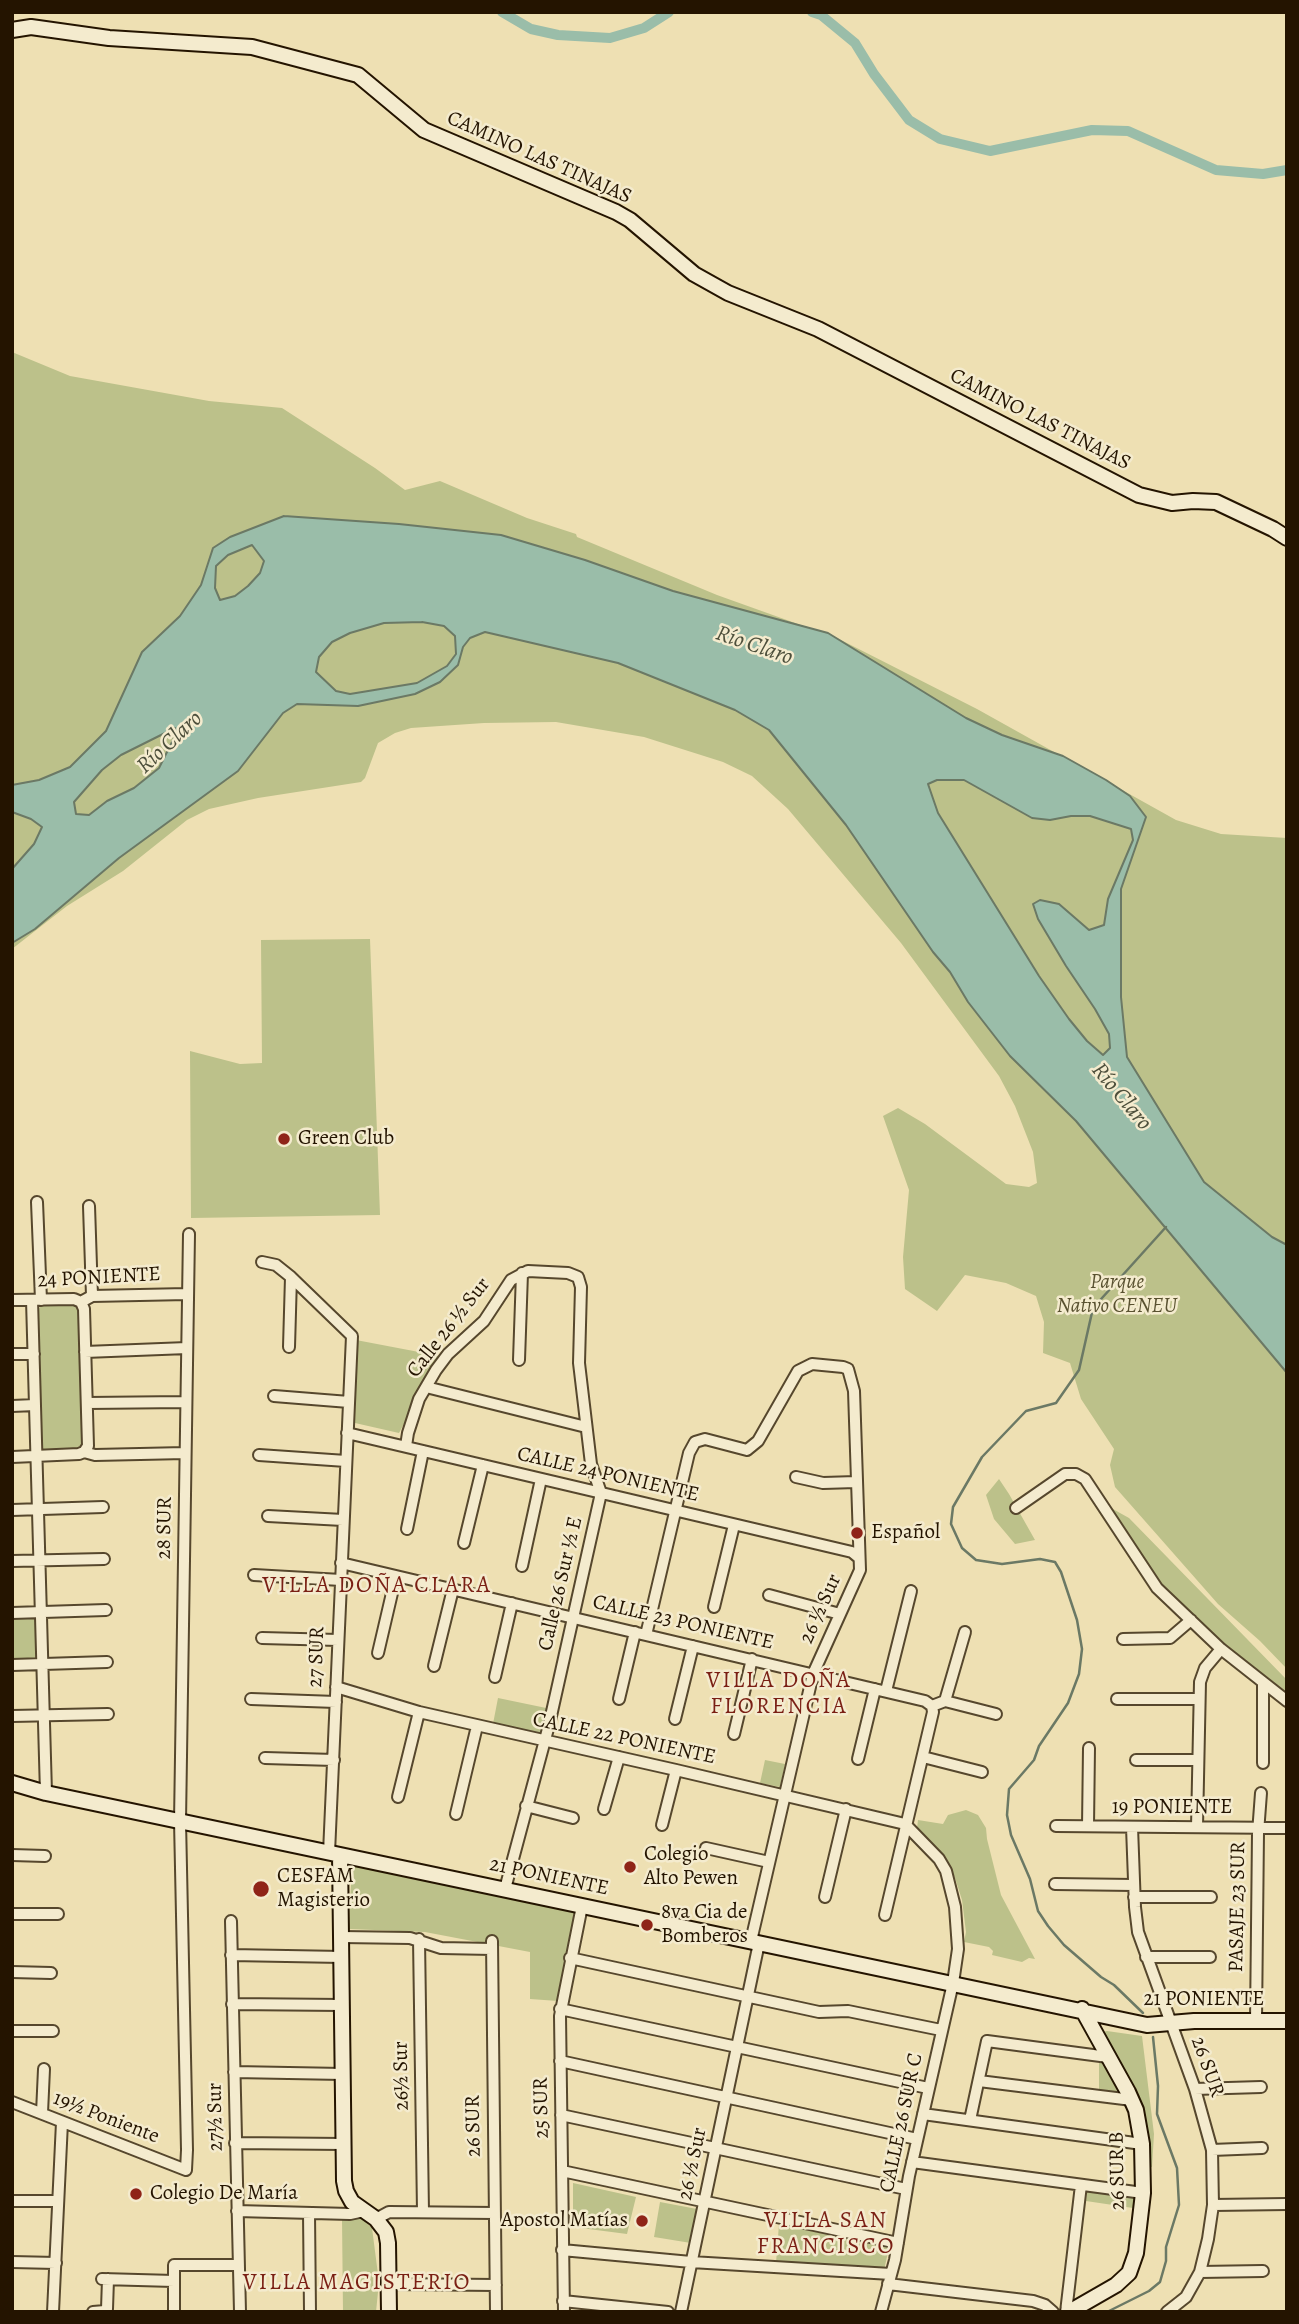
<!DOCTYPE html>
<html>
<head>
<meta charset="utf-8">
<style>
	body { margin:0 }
	#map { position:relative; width:1299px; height:2324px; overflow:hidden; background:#eee0b3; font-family:Alegreya,serif }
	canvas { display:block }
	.frame { position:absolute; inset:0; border:14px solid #241400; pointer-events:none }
</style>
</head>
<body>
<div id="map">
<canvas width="1299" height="2324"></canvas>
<div class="frame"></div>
</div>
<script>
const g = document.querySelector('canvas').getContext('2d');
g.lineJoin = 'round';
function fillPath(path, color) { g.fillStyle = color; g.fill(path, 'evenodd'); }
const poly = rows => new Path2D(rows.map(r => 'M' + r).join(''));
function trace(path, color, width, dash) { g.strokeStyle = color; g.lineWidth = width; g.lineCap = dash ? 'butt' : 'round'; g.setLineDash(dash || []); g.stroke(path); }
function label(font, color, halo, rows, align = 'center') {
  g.font = font + ' Alegreya,serif'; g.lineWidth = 5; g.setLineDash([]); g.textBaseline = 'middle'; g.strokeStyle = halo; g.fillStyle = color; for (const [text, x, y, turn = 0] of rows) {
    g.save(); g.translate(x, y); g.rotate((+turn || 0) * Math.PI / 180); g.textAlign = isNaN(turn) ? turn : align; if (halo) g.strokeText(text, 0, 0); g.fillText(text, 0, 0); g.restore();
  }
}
fillPath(poly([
	[12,352,70,376,209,401,282,408,375,468,405,490,440,481,527,518,576,534,577,537,717,595,837,638,977,709,1176,820,1221,834,1287,838,1287,1669,1260,1641,1218,1604,1115,1487,1110,1465,1114,1449,1081,1399,1070,1363,1043,1353,1044,1322,1036,1296,1006,1283,965,1275,937,1311,905,1289,903,1257,909,1190,883,1116,898,1108,925,1124,1006,1184,1029,1187,1037,1183,1033,1152,1015,1106,999,1076,901,943,788,809,752,776,723,762,644,737,556,722,484,723,411,728,395,733,378,743,365,778,361,782,258,798,209,809,187,820,123,871,67,906,12,949],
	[370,939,380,1215,191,1218,190,1051,240,1064,262,1063,261,940],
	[74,1304,81,1311,85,1443,78,1451,48,1453,42,1448,37,1311,42,1305],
	[356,1340,445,1357,421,1392,399,1433,355,1423],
	[999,1479,1009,1494,1035,1540,1015,1544,994,1519,986,1495],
	[1111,1508,1129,1518,1287,1680,1287,1697,1217,1642,1166,1593,1149,1572],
	[12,1618,37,1618,38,1659,12,1660],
	[498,1698,551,1709,545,1739,492,1729],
	[765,1760,785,1764,780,1787,760,1783],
	[966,1810,978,1815,986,1828,987,1839,1001,1895,1035,1959,1029,1958,1022,1962,992,1955,993,1951,989,1947,964,1942,966,1932,962,1900,955,1878,945,1858,917,1828,918,1820,943,1824,948,1815],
	[352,1861,575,1910,558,2001,530,1999,530,1952,425,1932,349,1929],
	[1107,2031,1142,2036,1154,2134,1152,2167,1149,2167,1103,2032],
	[1099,2062,1107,2063,1123,2095,1099,2092],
	[573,2183,636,2197,627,2234,573,2227],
	[1087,2190,1135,2196,1133,2208,1086,2201],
	[660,2202,697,2209,691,2243,654,2237],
	[342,2218,361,2218,372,2228,379,2282,376,2312,343,2312],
	[779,2224,889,2248,884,2270,776,2263]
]), '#bcc18a');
const water = poly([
	[284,516,399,524,501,535,585,560,673,591,828,633,966,718,1002,735,1063,756,1106,780,1130,796,1146,817,1121,889,1121,997,1127,1057,1204,1182,1272,1237,1287,1245,1287,1373,1076,1121,1010,1056,968,1002,950,972,933,952,846,825,769,730,735,710,618,663,485,632,470,638,463,647,458,665,440,682,415,694,358,706,297,704,283,713,238,771,119,858,35,929,12,943,12,869,34,844,42,827,31,819,12,812,12,785,39,780,70,767,106,731,142,652,180,616,201,585,213,548,230,537,284,516],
	[252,545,264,561,260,573,248,586,235,596,220,600,215,588,216,566,228,555,252,545],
	[422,622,444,626,455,636,456,654,447,666,417,683,350,694,336,691,316,672,319,657,332,642,350,633,384,623,422,622],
	[175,728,174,738,159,768,134,788,107,801,89,815,76,814,74,802,102,770,121,755,175,728],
	[937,780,964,780,1032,818,1050,820,1071,816,1090,816,1131,829,1133,840,1108,899,1104,925,1089,930,1059,904,1040,900,1033,904,1038,919,1066,966,1095,1009,1109,1034,1110,1048,1103,1055,1087,1041,1069,1019,1039,976,938,813,928,784,937,780]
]);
fillPath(water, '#9abda9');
trace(water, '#6b7965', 2);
trace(poly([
	[1143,2013,1114,1985,1101,1977,1064,1945,1048,1926,1038,1911,1030,1879,1011,1835,1007,1815,1009,1789,1034,1760,1039,1746,1068,1703,1079,1674,1082,1649,1077,1620,1061,1572,1055,1562,1040,1559,1002,1564,976,1560,962,1548,951,1524,953,1507,982,1457,1026,1411,1056,1403,1079,1370,1093,1308,1166,1227],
	[1107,2312,1149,2291,1160,2282,1166,2261,1166,2247,1179,2205,1177,2168,1157,2114,1158,2086,1153,2037]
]), '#6b7965', 2.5);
trace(poly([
	[502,12,531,29,558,35,610,38,644,28,669,12],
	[812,12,821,15,855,43,874,74,909,120,940,139,990,151,1092,130,1128,131,1216,170,1263,174,1287,170]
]), '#9abda9', 10);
const street = poly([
	[37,1202,41,1300],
	[89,1206,92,1296],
	[262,1262,276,1265,291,1277,352,1336,329,1853],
	[12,1300,74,1299,81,1302,92,1296,187,1294],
	[32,1300,46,1793],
	[289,1347,291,1277],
	[85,1352,187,1348],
	[12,1354,34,1354],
	[519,1360,522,1273],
	[426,1387,586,1427],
	[274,1396,349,1402],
	[87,1403,185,1402],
	[12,1406,35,1405],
	[347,1433,852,1552,858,1557],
	[406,1446,408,1433,419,1399,436,1370,448,1354,484,1321,511,1280,528,1271,568,1273,578,1277,581,1287,579,1363,591,1464,601,1493,549,1725,505,1889],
	[84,1452,95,1455,185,1453],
	[259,1455,346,1461],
	[12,1457,79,1454,84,1452,88,1446,84,1309,81,1302],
	[796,1477,823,1483,856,1482],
	[1016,1508,1065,1474,1076,1474,1085,1479,1157,1588,1221,1649,1287,1701],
	[12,1510,103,1507],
	[268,1516,343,1520],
	[407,1529,423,1451],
	[464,1543,483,1465],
	[12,1561,104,1559],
	[341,1563,925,1701,932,1706],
	[522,1566,541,1479],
	[254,1575,341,1580],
	[769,1595,840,1614],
	[714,1607,734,1525],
	[12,1613,106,1610],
	[646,1635,689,1453,695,1442,705,1439,747,1450,758,1441,798,1371,812,1364,843,1367,848,1369,854,1391,860,1570,813,1674,751,1941],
	[262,1638,338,1640],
	[1123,1639,1170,1638,1191,1620],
	[378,1653,396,1576],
	[12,1665,107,1662],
	[434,1666,453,1589],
	[495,1677,512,1603],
	[1263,1682,1263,1763],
	[336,1687,419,1712,676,1770,905,1824],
	[886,1691,911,1591],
	[251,1699,336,1702],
	[619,1699,635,1632],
	[1117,1699,1199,1699],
	[945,1701,996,1714],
	[932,1706,945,1701,965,1632],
	[12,1716,108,1714],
	[675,1719,693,1646],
	[734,1734,752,1659],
	[923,1757,982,1772],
	[265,1758,334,1760],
	[858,1759,875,1689],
	[1136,1760,1198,1760],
	[398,1797,419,1712],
	[526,1806,573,1818],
	[604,1809,619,1757],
	[456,1814,477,1726],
	[662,1825,676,1770],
	[1056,1826,1287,1828],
	[1088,1826,1089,1748],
	[1132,1827,1135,1907,1138,1932,1195,2089,1212,2150,1213,2205,1208,2239,1200,2272,1186,2297,1167,2312],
	[1197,1827,1200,1682,1205,1668,1221,1649],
	[706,1848,769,1862],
	[12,1855,45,1856],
	[1055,1884,1134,1885],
	[825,1897,846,1809],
	[1134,1897,1211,1897],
	[12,1914,58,1914],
	[885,1915,933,1712,932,1706],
	[231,1921,240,2312],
	[342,1937,410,1938,441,1948,492,1949],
	[419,1939,423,2212],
	[492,1941,496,2312],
	[231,1955,342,1957],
	[1146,1957,1210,1957],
	[570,1958,819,2012,848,2011,941,2030],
	[12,1972,51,1973],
	[232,2004,342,2005],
	[560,2009,928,2088],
	[1256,2021,1258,1833,1261,1793],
	[12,2031,53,2031],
	[560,2061,917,2139],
	[234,2072,343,2074],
	[979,2081,1132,2100],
	[1195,2089,1261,2087],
	[12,2102,186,2170,187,2150,180,1821,189,1234],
	[42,2113,44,2069],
	[923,2114,1142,2144],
	[561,2115,906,2189],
	[970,2120,987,2041,1108,2057],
	[235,2143,344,2144],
	[1212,2150,1262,2148],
	[912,2162,1143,2193],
	[562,2171,898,2243],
	[12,2201,58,2201],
	[1213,2205,1287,2204],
	[237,2211,350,2214,364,2211],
	[309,2213,310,2312],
	[376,2219,389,2212,495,2213],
	[562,2250,691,2262,891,2274],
	[12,2262,56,2263],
	[1200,2272,1263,2271],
	[102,2279,174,2281],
	[389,2284,496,2285],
	[888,2284,1033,2301,1045,2305,1053,2312],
	[563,2301,668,2312],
	[53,2312,62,2122],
	[93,2312,105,2311,107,2309,108,2279],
	[174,2312,174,2265,238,2265],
	[564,2312,560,2016,582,1906],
	[681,2312,759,1943],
	[881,2312,895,2260,909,2176,953,1983,958,1949,955,1907,946,1871,939,1859,905,1824],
	[1066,2312,1081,2185]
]);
const secondary = poly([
	[12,30,31,27,109,38,252,47,358,75,424,130,616,212,630,220,694,274,728,293,818,329,1139,495,1172,503,1193,501,1216,502,1273,529,1287,538],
	[12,1783,46,1793,1147,2025,1194,2021,1287,2021],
	[340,1855,344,2181,346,2191,352,2202,376,2219,386,2232,388,2243,389,2312],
	[1069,2312,1116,2285,1129,2273,1136,2253,1143,2193,1142,2144,1136,2110,1128,2092,1082,2009]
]);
trace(street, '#56472d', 14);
trace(secondary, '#241400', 18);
trace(street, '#f4ebce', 10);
trace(secondary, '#f4ebce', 14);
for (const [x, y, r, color] of [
	[284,1139,7,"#8f2418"],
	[857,1533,7,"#8f2418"],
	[630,1867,7,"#8f2418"],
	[261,1889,9,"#8f2418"],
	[647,1925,7,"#8f2418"],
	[136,2194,7,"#8f2418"],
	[642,2221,7,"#8f2418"]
]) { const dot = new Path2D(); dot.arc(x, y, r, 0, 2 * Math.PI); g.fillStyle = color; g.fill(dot); trace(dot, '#f4ebce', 2.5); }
label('21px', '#241400', '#f4ebce', [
	["CAMINO LAS TINAJAS",539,158,24],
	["CAMINO LAS TINAJAS",1040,420,27],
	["24 PONIENTE",99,1278,-3],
	["Calle 26 ½ Sur",449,1328,-52],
	["CALLE 24 PONIENTE",608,1475,13],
	["28 SUR",165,1528,-89],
	["Calle 26 Sur ½ E",561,1584,-77],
	["26 ½ Sur",821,1609,-66],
	["CALLE 23 PONIENTE",683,1623,13],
	["27 SUR",317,1657,-88],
	["CALLE 22 PONIENTE",624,1739,12],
	["19 PONIENTE",1172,1808],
	["21 PONIENTE",549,1877,12],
	["PASAJE 23 SUR",1238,1907,-89],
	["21 PONIENTE",1204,2000],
	["26 SUR",1207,2067,70],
	["26½ Sur",402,2076,-91],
	["25 SUR",542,2108,-91],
	["27½ Sur",216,2117,-91],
	["19½ Poniente",106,2118,21],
	["CALLE 26 SUR C",902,2123,-78],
	["26 SUR",474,2126,-91],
	["26 ½ Sur",693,2164,-78],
	["26 SUR B",1118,2171,-91]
]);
label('21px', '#241400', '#f4ebce', [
	["Green Club",298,1139],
	["Español",871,1533],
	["Colegio",644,1855],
	["Alto Pewen",644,1879],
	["CESFAM",277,1877],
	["Magisterio",277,1901],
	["8va Cia de",661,1913],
	["Bomberos",661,1937],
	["Colegio De María",150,2194],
	["Apostol Matías",628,2221,"right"]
], 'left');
label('italic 21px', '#595130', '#f4ebce', [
	["Parque",1117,1283],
	["Nativo CENEU",1117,1307]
]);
label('italic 23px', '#4d4f3b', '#f4ebce', [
	["Río Claro",754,646,19],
	["Río Claro",170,743,-43],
	["Río Claro",1121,1097,50]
]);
g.letterSpacing = '2px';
label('23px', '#7a1f14', '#f4ebce', [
	["VILLA DOÑA CLARA",377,1586],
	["VILLA DOÑA",779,1681],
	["FLORENCIA",779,1707],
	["VILLA SAN",826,2221],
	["FRANCISCO",826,2247],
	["VILLA MAGISTERIO",357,2283]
]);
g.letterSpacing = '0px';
</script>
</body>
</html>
